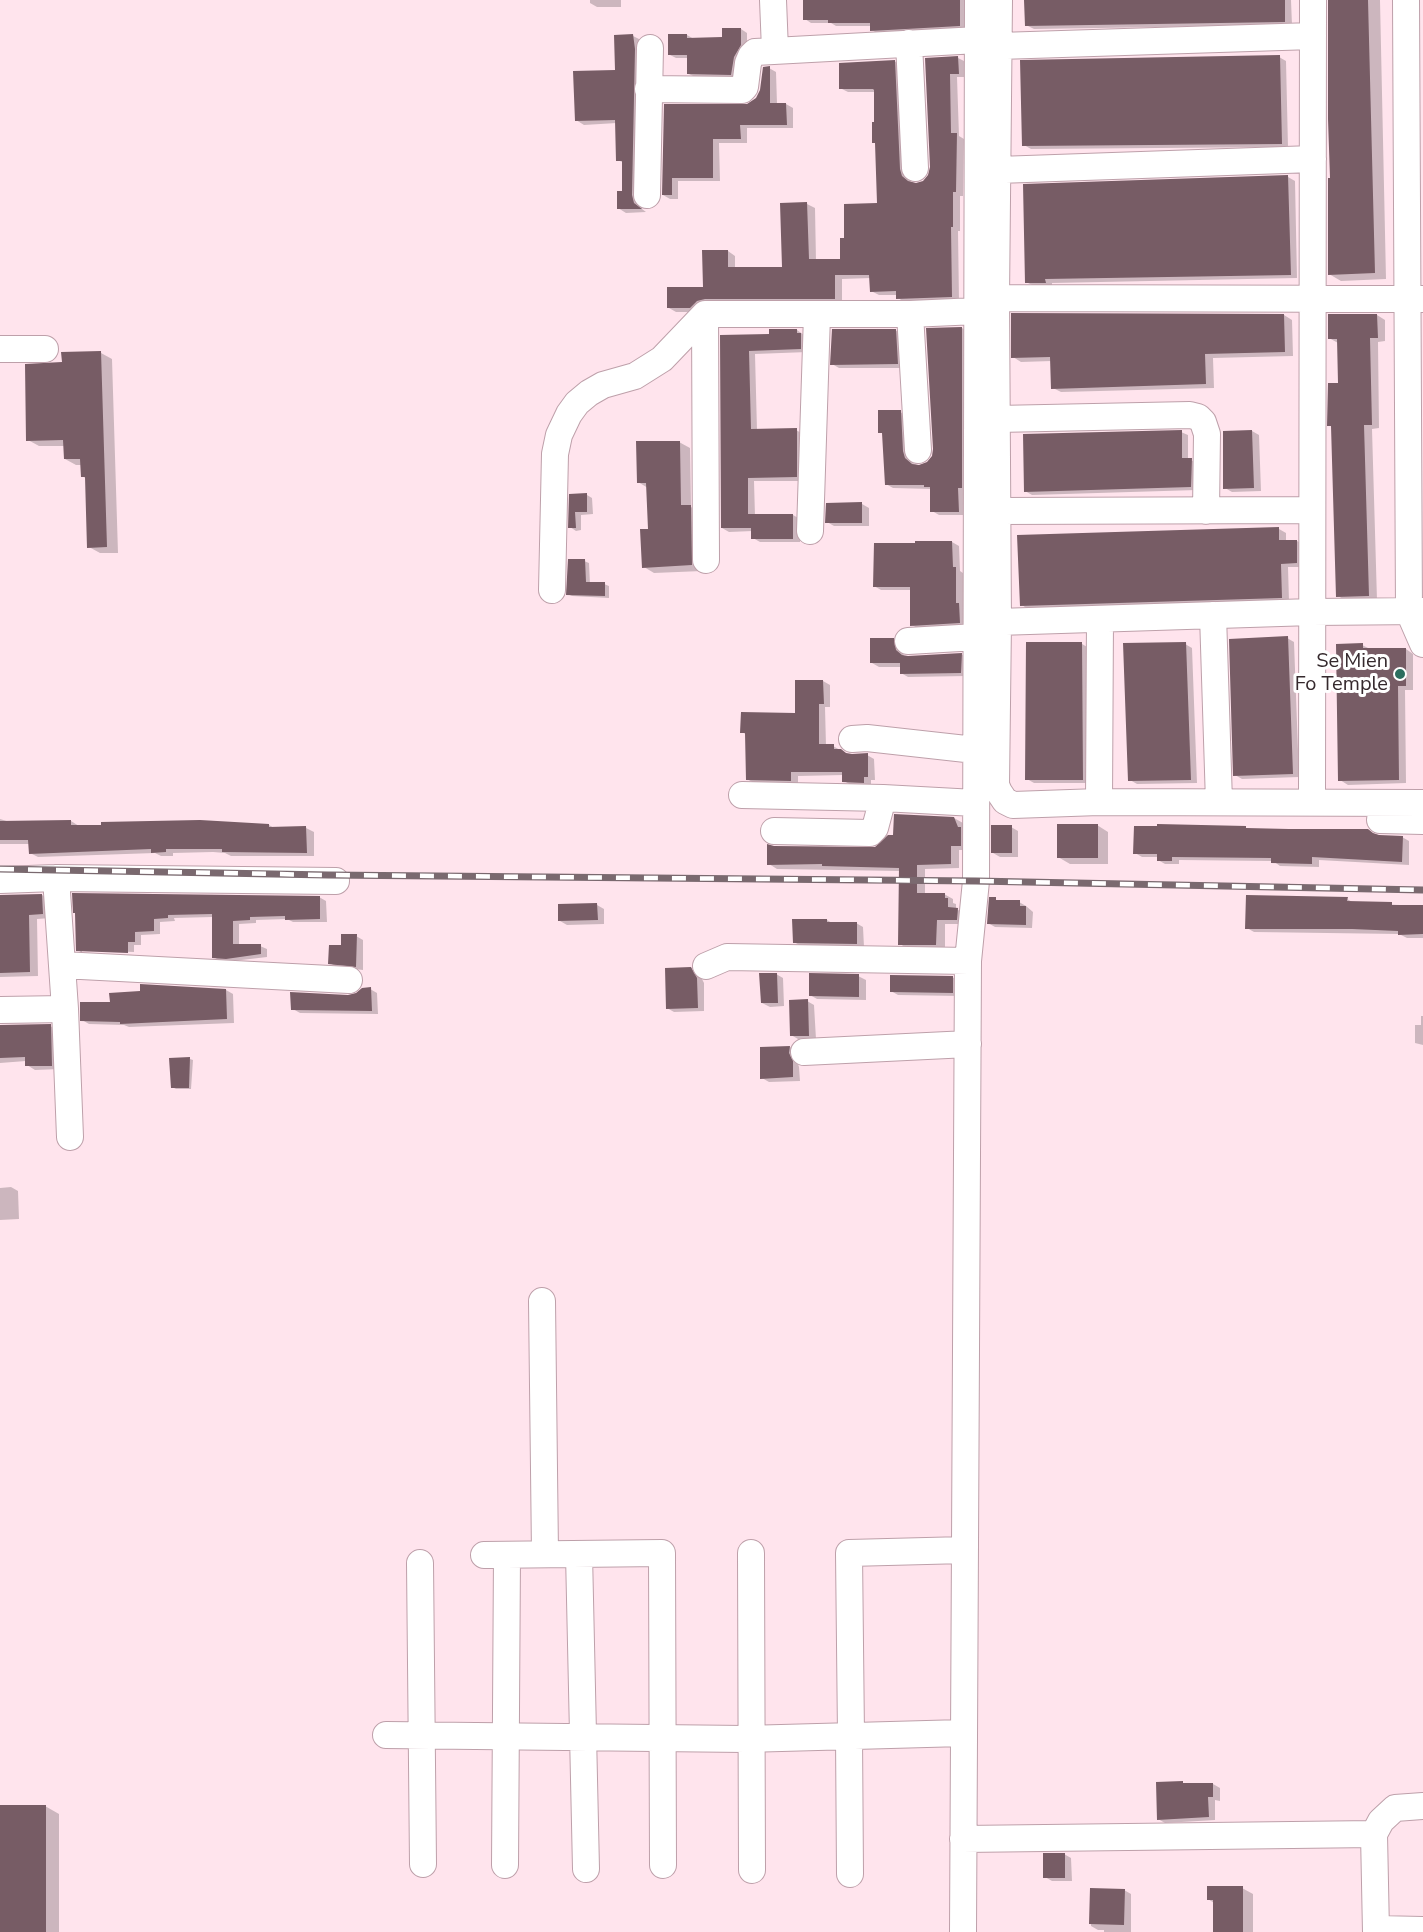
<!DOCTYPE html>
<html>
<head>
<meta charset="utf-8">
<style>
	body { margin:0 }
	canvas { display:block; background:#ffe4ed }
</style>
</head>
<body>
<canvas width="1423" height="1932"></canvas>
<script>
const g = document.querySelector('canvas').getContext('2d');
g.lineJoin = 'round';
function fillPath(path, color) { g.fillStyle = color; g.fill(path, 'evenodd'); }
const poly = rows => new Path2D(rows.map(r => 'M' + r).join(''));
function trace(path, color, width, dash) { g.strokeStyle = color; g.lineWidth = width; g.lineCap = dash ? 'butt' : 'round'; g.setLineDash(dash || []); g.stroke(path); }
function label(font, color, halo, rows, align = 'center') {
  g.font = font + ' "Nunito Sans",sans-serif'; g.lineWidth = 6; g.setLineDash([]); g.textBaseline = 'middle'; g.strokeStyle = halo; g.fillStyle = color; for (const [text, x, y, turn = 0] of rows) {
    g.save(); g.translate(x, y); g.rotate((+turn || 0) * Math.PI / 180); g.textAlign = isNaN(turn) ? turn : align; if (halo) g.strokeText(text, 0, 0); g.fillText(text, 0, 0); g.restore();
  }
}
fillPath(poly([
	[590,0,621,0,621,7,597,7,590,3],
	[805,0,966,0,966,29,878,34,872,30,872,26,836,26,831,23,811,23,805,19],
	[1025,0,1291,0,1292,25,1034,29,1026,25],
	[1329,0,1380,0,1386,279,1341,281,1329,274,1332,179],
	[741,29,747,33,747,49,738,78,695,77,689,74,688,58,676,58,670,55,687,35,694,39,723,39],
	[633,36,641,40,639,200,642,209,646,212,626,213,618,208,624,193,624,163,618,160,617,123,584,125,576,120,616,71],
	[1279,57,1286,61,1288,147,1031,149,1024,145],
	[958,58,966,62,966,77,957,77,959,136,964,139,963,196,960,196,960,231,958,231,959,301,906,303,898,298,898,295,879,295,871,291,871,278,842,279,842,303,698,312,676,312,669,308,704,288,728,251,735,256,735,268,784,268,807,204,815,208,816,261,841,261,845,239,878,205,877,144,874,142,876,124,876,92,848,92,840,88,894,61,902,65,907,174,910,181,916,184,923,182,929,176,932,167,926,59],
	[769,68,776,72,777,104,786,104,793,108,793,128,747,128,747,143,719,143,720,181,678,181,678,199,670,199,663,195,665,106,748,106,757,99],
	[1288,177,1295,181,1297,278,1052,283,1052,286,1034,286,1026,282,1025,186],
	[1284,315,1292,320,1293,356,1213,358,1214,388,1061,392,1053,388,1052,361,1021,362,1013,357],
	[1377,315,1385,320,1385,341,1378,342,1379,428,1372,429,1377,600,1345,600,1338,596,1332,427,1329,425,1340,384,1338,343,1329,338],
	[962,328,969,332,965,515,939,515,932,511,932,489,893,488,886,484,884,434,880,432,900,412,907,416,910,456,912,463,920,466,928,463,933,457],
	[797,330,804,335,808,352,755,354,757,430,796,430,803,434,803,481,754,481,755,516,793,515,800,519,800,542,760,542,753,538,753,531,729,532,722,528,722,336,771,336],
	[895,330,903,335,904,368,839,368,832,364],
	[101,353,112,359,118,553,100,553,89,547,87,479,82,476,82,465,76,465,65,459,65,446,39,446,28,440,63,364],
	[1252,431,1259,435,1261,491,1232,492,1225,488],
	[1181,432,1188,435,1188,459,1198,463,1197,490,1032,495,1025,491],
	[679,442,690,448,691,507,701,513,702,571,654,573,644,567,649,530,648,488,638,482],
	[571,495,587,495,592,498,593,514,581,515,581,530,576,531,570,527],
	[862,504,869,508,869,526,834,526,827,522],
	[1279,529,1286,533,1286,542,1297,541,1304,545,1304,567,1288,567,1289,601,1029,610,1022,605],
	[952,542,959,546,960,571,963,573,963,606,966,608,967,626,919,629,912,625,911,590,881,590,874,586,875,545],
	[584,561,589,563,590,584,604,584,609,586,609,598,572,596,567,594],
	[1287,638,1294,642,1299,777,1242,779,1235,775],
	[893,639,901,643,904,657,961,654,968,658,968,676,908,677,901,673,901,667,879,667,872,663],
	[1082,644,1089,648,1089,783,1034,783,1027,779],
	[1185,644,1192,648,1197,783,1137,784,1130,780],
	[1362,645,1370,649,1406,649,1413,654,1413,690,1405,690,1406,783,1348,785,1340,780],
	[823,681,830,685,830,707,825,707,826,746,833,746,849,755,867,755,874,759,875,780,871,780,871,786,851,785,844,781,844,775,798,776,798,784,754,783,747,779,747,735,742,732,796,714],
	[954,818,963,823,969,850,959,850,959,868,925,869,925,895,944,894,953,899,953,903,956,904,956,909,966,914,965,924,945,924,945,949,908,949,900,944,900,871,777,869,769,864,870,849],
	[0,819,10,822,71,821,79,826,269,825,274,828,306,828,314,832,314,856,231,856,225,853,213,852,173,853,173,856,161,856,155,853,38,857,30,853,30,844,0,844],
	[1097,825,1108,832,1108,864,1070,864,1058,857],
	[1011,827,1018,831,1018,857,1000,857,993,853],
	[1402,837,1409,841,1409,865,1319,860,1319,867,1280,866,1273,861,1179,860,1179,864,1165,864,1158,860,1158,857,1142,857,1135,853],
	[42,895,50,900,51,918,37,919,38,976,0,977,0,896],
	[319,897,326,901,327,922,293,922,287,919,256,920,256,923,239,924,239,945,260,946,267,949,267,957,233,961,220,961,214,957,213,917,174,918,175,921,160,922,160,934,141,935,141,945,134,945,134,952,82,950,82,953,78,950,77,913],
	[991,898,1001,902,1019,902,1026,906,1033,912,1032,928,995,927,988,923],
	[1347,899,1354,903,1423,906,1423,938,1407,938,1399,934,1254,932,1247,928],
	[597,905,604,909,604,924,567,925,560,921],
	[827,920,832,923,856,923,863,927,864,947,801,946,794,942],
	[356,936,363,940,363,970,337,967,330,963,342,947],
	[82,953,134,955,134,956,84,954],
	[691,969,699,973,704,983,704,1011,674,1012,667,1008],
	[776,974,783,978,784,1006,770,1007,762,1003],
	[858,976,866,980,866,1000,817,999,810,995],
	[952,977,960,981,959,996,898,995,891,991],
	[370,989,377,993,378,1014,300,1013,293,1009,348,996],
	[226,990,233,994,234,1023,129,1027,124,1025,89,1024,82,1020,111,1004],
	[807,1001,814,1005,816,1039,798,1039,791,1035],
	[1421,1016,1423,1016,1423,1045,1415,1043,1415,1025,1421,1025],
	[0,1026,50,1026,58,1030,60,1069,35,1070,27,1065,26,1061,0,1063],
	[790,1047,797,1051,796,1058,799,1067,800,1081,769,1082,762,1078,761,1048],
	[190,1059,193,1060,191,1089,176,1089,172,1087],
	[11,1187,18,1191,19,1219,0,1220,0,1188],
	[1213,1784,1220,1788,1220,1801,1215,1800,1215,1820,1165,1823,1158,1819],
	[0,1806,45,1806,59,1814,59,1932,0,1932],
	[1064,1854,1071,1858,1072,1881,1052,1881,1045,1877],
	[1242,1888,1253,1894,1253,1932,1214,1932,1214,1903,1208,1899],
	[1091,1889,1124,1890,1131,1894,1131,1932,1104,1932,1104,1930,1098,1930,1091,1926]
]), '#0003');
fillPath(poly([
	[803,0,960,0,960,26,870,31,870,23,828,23,828,20,803,20],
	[1024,0,1285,0,1285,22,1025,26],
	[1328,0,1368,0,1375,273,1328,275,1328,178,1330,178,1328,119],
	[722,28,741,28,741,45,734,57,731,75,687,74,687,55,668,55,668,34,687,34,687,38,722,37],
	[633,34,635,49,632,195,634,203,642,209,617,209,617,191,622,191,622,161,616,161,615,120,575,121,573,71,615,70,614,35],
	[1280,55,1282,144,1022,146,1020,60],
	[958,56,959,74,950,74,951,133,957,133,956,192,953,192,953,227,951,227,952,297,896,299,896,291,870,292,869,275,835,275,835,299,705,299,697,301,690,308,667,308,667,287,703,287,702,250,728,250,728,267,782,267,780,203,807,202,809,259,840,259,840,238,844,238,844,204,877,203,875,143,872,143,872,122,874,122,874,90,873,89,839,89,839,63,895,60,900,169,902,176,908,181,916,183,923,181,928,175,930,167,925,58],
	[770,66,770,103,786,103,787,125,740,125,741,139,713,139,713,178,672,178,672,195,662,195,664,104,747,104,756,98,760,90,763,67],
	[1288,175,1291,275,1045,279,1046,283,1025,283,1023,184],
	[1011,313,1284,314,1285,352,1205,354,1206,384,1051,389,1050,357,1011,358],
	[1328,314,1377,314,1378,338,1370,338,1372,425,1364,425,1369,596,1336,597,1331,426,1327,426,1328,383,1338,383,1337,339,1328,339],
	[962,327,962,488,958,488,959,512,930,512,930,487,924,487,924,485,885,485,882,433,878,433,878,410,901,410,903,451,905,458,912,464,919,465,927,462,932,456,933,449,926,328],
	[769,329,797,329,797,333,801,333,801,349,749,351,751,429,797,428,797,477,748,478,748,514,793,514,793,539,751,539,751,528,721,528,720,335,769,334],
	[832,329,896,329,898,364,830,365],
	[101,351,107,547,87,548,85,477,81,477,80,459,64,459,63,440,26,441,25,364,62,362,61,352],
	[1182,430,1182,458,1192,458,1191,487,1024,492,1023,434],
	[1252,430,1254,488,1223,489,1223,431],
	[636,441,680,441,681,505,691,505,692,565,642,568,640,529,648,529,646,483,637,483],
	[587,493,587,512,575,512,576,528,568,528,569,494],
	[862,502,862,523,825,523,826,503],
	[1279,527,1279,540,1297,540,1297,563,1281,564,1282,598,1020,606,1017,535],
	[915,541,952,541,953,567,956,567,956,603,959,603,960,623,910,626,910,587,873,587,874,543,915,543],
	[568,559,585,559,586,582,605,582,605,596,566,595],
	[1288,636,1293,774,1233,776,1229,639],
	[870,638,894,638,896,650,902,655,908,656,962,653,961,673,900,674,900,663,870,663],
	[1026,642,1082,642,1083,780,1025,780],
	[1186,642,1191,780,1128,781,1123,643],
	[1363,643,1363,648,1406,648,1406,686,1398,686,1399,780,1338,781,1336,644],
	[795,680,823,680,824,704,819,704,819,744,834,744,834,749,841,749,846,753,852,754,868,753,868,777,864,777,864,783,842,782,842,772,791,772,791,781,746,780,745,733,740,733,741,712,795,713],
	[894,814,954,817,958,827,961,827,961,846,951,846,951,864,917,865,917,893,945,893,945,898,948,898,948,907,958,908,957,920,937,920,936,945,898,945,899,868,822,866,822,864,767,865,767,844,774,846,875,847,888,835,893,835],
	[71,820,71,825,101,825,101,822,200,820,269,824,269,827,306,826,307,853,222,852,222,849,166,849,166,852,151,853,151,849,29,854,28,840,0,840,0,821],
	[1057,824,1098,824,1098,858,1057,858],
	[1157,824,1246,826,1246,828,1289,829,1368,829,1373,833,1379,835,1403,836,1402,862,1312,857,1312,864,1271,863,1271,858,1172,857,1172,861,1157,861,1157,854,1133,854,1134,826,1157,826],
	[991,825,1012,825,1012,853,991,853],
	[72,893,320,896,320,919,285,920,285,916,250,917,250,920,233,921,233,944,261,944,261,954,226,959,212,958,212,914,168,915,168,918,154,919,154,931,135,932,135,942,128,942,128,953,76,951,75,913,73,913],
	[42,894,43,914,29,915,30,972,0,973,0,895],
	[1246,895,1348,897,1347,901,1392,902,1392,905,1423,905,1423,934,1398,935,1398,931,1352,929,1245,929],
	[989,897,996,897,996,900,1020,900,1020,906,1026,906,1026,925,987,924],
	[597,903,598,920,558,921,558,904],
	[792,919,827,919,827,922,857,922,857,944,793,943],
	[341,934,357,934,356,967,328,964,329,945,341,945],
	[691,967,697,978,698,1008,666,1009,665,968],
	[759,973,777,973,778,1003,761,1003],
	[809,973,859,974,859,997,809,996],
	[890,975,953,976,953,993,890,992],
	[140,984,226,989,227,1019,120,1024,120,1022,80,1021,80,1002,110,1002,109,993,140,991],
	[371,987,372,1011,291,1010,290,992,348,995,356,993,362,988],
	[808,999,809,1036,790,1036,789,1000],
	[51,1024,52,1066,25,1066,25,1057,0,1058,0,1025],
	[790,1046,789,1053,793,1061,793,1077,760,1079,760,1047],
	[190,1057,189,1088,171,1088,169,1058],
	[1183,1781,1183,1783,1213,1783,1213,1797,1208,1797,1209,1817,1157,1820,1156,1782],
	[0,1805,46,1805,46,1932,0,1932],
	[1043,1853,1065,1853,1065,1878,1043,1878],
	[1207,1886,1243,1886,1243,1932,1213,1932,1213,1900,1207,1900],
	[1090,1888,1125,1889,1124,1925,1089,1924]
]), '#775c65');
const minor = poly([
	[773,0,775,50],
	[999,0,996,298,998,622,996,785,999,792,1005,801,1013,805,1099,802,1423,803],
	[1406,0,1409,612,1423,644],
	[909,43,915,168],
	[999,46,1313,36],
	[648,89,742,90,745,87,748,63,751,56,755,52,978,40],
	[998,170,1313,159],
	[647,195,650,48],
	[996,298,1423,299],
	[705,314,706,560],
	[910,314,918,450],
	[0,349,45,349],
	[997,419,1190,415,1198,417,1203,422,1207,434,1206,511],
	[997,511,1312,510],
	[810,531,817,315],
	[552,590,555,454,559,435,569,414,577,403,589,393,603,385,635,376,662,359,705,314,910,314,977,311],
	[1213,615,1219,802],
	[998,622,1312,612,1423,611],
	[908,641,977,637],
	[852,739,867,738,975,750],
	[742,795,883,798,975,803],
	[1099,802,1100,619],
	[1312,802,1313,0],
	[1380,820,1423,821],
	[774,831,870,833,875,828,883,798],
	[0,880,56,878,336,881],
	[62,965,349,980],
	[706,966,727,957,968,961],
	[65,1009,70,1137],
	[0,1010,65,1009,56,878],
	[804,1052,968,1044],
	[542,1301,545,1554],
	[751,1553,752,1870],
	[579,1554,586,1869],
	[484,1555,662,1553,663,1865],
	[420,1563,423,1864],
	[386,1735,745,1739,963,1733],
	[849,1736,850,1874],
	[851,1736,849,1553,965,1550],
	[1374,1834,1376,1932],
	[963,1839,1374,1834,1381,1821,1395,1808,1423,1806],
	[505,1865,507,1555],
	[1377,1929,1423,1930],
	[963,1932,968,961,976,881,978,0]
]);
trace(minor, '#bea0aa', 28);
trace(minor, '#fff', 26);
const rail = poly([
	[0,869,328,875,976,881,1423,890]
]);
trace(rail, '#7a696f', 7);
trace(rail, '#fff', 4.5, [14]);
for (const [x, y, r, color] of [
	[1400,674,6,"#2b6e5f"]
]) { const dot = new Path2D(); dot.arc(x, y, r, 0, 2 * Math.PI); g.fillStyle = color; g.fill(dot); trace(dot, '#fff', 2); }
label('20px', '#35292d', '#fff', [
	["Se Mien",1388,662],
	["Fo Temple",1388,685]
], 'right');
</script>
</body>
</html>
